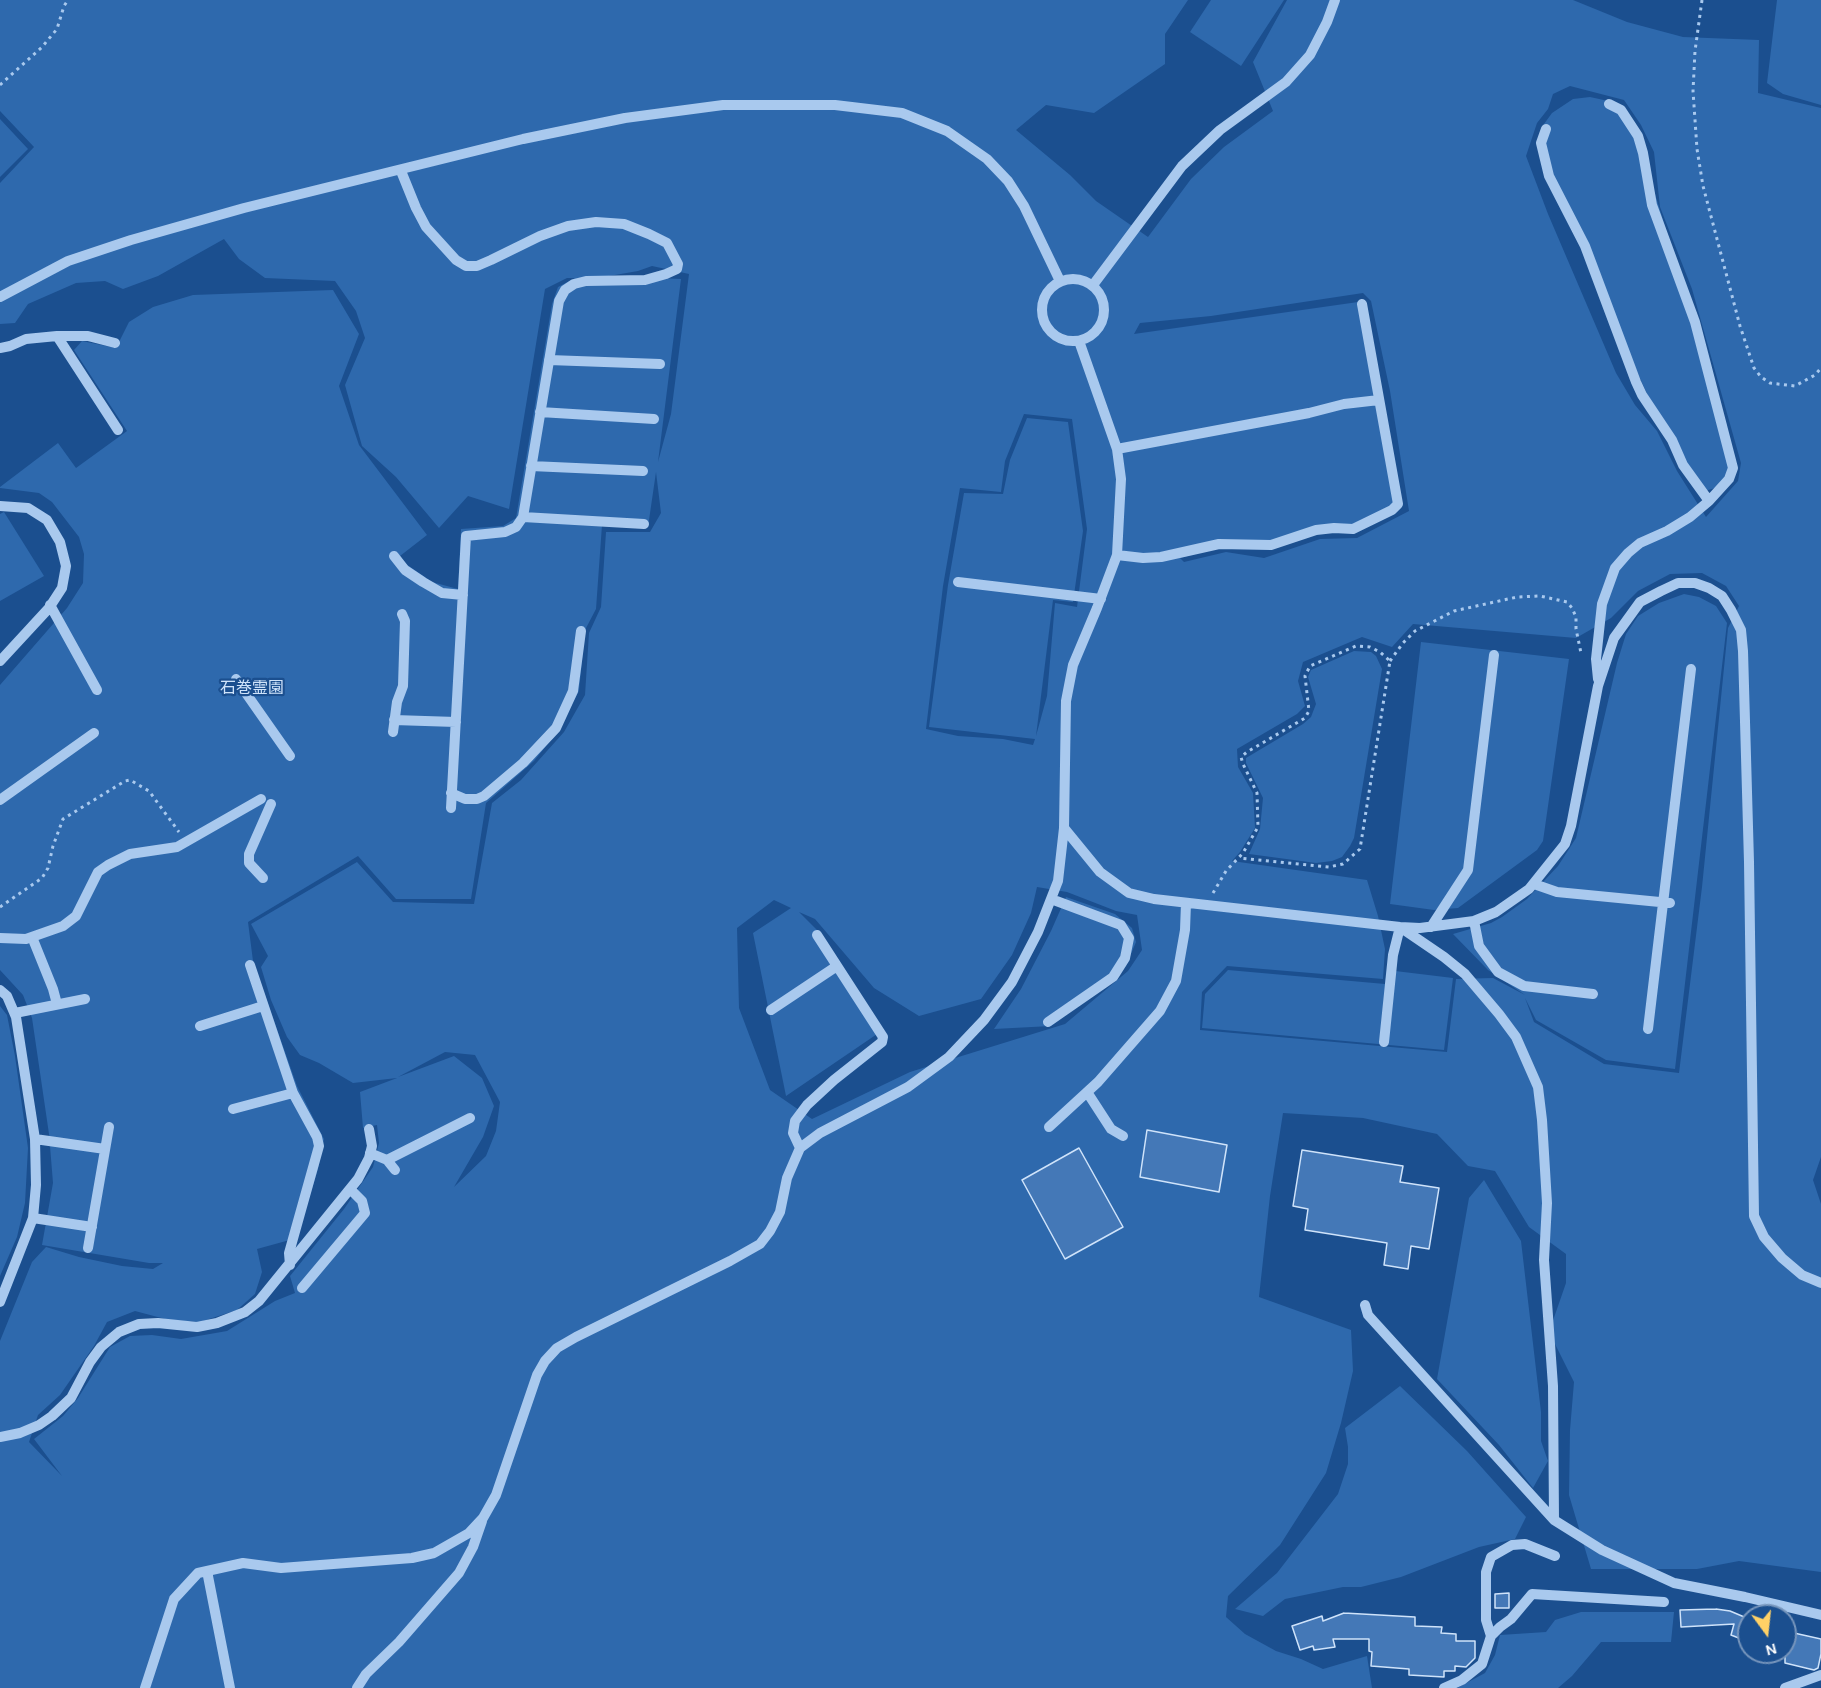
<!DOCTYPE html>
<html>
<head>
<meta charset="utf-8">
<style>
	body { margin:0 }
	#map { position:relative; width:1821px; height:1688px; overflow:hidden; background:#1b4f8f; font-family:Karla,sans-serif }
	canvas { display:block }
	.north { position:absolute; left:1737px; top:1604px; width:60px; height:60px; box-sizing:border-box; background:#1b4f8f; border:2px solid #7695bc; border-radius:50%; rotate:165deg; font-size:16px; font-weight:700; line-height:24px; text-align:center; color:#fff }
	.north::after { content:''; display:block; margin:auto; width:21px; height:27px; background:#ffd166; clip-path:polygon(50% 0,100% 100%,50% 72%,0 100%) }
</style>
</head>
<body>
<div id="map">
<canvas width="1821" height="1688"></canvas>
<div class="north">N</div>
</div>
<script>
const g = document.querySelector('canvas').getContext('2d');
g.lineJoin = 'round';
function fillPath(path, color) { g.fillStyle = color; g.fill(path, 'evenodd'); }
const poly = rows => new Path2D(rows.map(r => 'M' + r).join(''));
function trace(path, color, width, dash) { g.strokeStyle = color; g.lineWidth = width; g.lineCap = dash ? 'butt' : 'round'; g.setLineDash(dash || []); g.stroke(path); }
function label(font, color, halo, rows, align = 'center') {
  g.font = font + ' Karla,"Noto Sans JP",sans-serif'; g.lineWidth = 4.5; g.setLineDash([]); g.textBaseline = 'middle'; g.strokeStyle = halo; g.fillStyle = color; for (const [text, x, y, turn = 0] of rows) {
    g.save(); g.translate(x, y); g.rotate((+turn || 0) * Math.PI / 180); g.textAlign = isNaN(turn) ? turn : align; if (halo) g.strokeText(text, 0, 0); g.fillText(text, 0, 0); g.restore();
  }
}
fillPath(poly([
	[0,0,1188,0,1165,34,1165,64,1094,113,1046,105,1016,130,1070,175,1096,201,1148,237,1191,179,1224,147,1273,111,1253,62,1287,0,1573,0,1627,22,1683,37,1759,40,1758,93,1821,108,1821,1157,1813,1180,1821,1204,1821,1572,1739,1561,1697,1569,1591,1569,1569,1495,1570,1430,1574,1382,1549,1332,1566,1283,1566,1254,1529,1227,1495,1171,1468,1166,1437,1134,1363,1118,1283,1113,1270,1196,1259,1297,1351,1330,1353,1371,1341,1423,1326,1473,1280,1545,1228,1596,1226,1617,1245,1634,1276,1651,1301,1659,1323,1669,1367,1656,1372,1688,0,1688,0,1341,32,1262,46,1247,79,1257,122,1266,153,1269,163,1263,149,1263,42,1245,53,1183,49,1134,32,1018,23,995,0,970,0,685,67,608,83,583,84,554,79,537,52,502,39,493,0,488,0,487,58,443,76,468,127,431,74,350,82,341,116,348,129,322,153,307,193,295,333,290,359,334,339,386,359,445,427,535,400,556,406,564,432,582,458,589,461,529,503,526,516,518,552,304,558,287,575,278,567,278,545,289,509,509,468,496,439,528,396,477,362,446,345,385,365,338,356,311,335,281,265,278,239,259,224,239,158,276,123,289,105,281,76,283,28,304,15,323,0,324,0,183,34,147,0,111],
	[1570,86,1624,100,1641,125,1654,152,1660,207,1692,289,1741,463,1738,481,1706,517,1677,471,1657,431,1635,405,1616,373,1548,214,1526,156,1537,123,1548,109,1553,94],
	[652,266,689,274,671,414,658,462,681,279,609,276,638,271],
	[1363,293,1371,301,1390,391,1409,511,1357,538,1320,539,1264,558,1226,552,1184,562,1180,558,1222,547,1334,532,1402,506,1365,301,1134,334,1140,323,1211,316],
	[1024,414,1072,419,1087,529,1077,607,1055,603,1047,696,1036,736,1053,600,1073,602,1083,531,1068,422,1027,418,1010,460,1003,494,964,493,948,585,929,727,1035,739,1033,745,1003,739,958,736,926,729,943,586,960,488,1001,492,1005,461],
	[656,472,661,513,650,532,606,532,601,607,589,633,585,695,564,732,521,780,492,803,474,904,393,902,357,862,251,924,268,956,261,967,271,1000,287,1037,300,1055,319,1063,353,1083,397,1078,360,1092,363,1128,377,1125,379,1143,373,1167,344,1209,290,1276,295,1293,275,1301,227,1331,181,1339,152,1335,130,1336,110,1347,78,1398,63,1416,34,1439,62,1476,29,1442,38,1415,60,1395,94,1346,107,1322,135,1311,169,1320,200,1322,237,1310,255,1294,262,1272,257,1249,297,1238,318,1169,324,1139,297,1086,253,961,248,922,358,856,396,899,471,899,486,803,534,761,559,730,579,691,585,630,596,609,602,525,648,527],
	[1702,573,1726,586,1739,606,1728,628,1702,887,1679,1073,1604,1064,1534,1022,1525,998,1536,1020,1606,1060,1675,1069,1727,623,1716,606,1699,597,1684,594,1659,603,1638,616,1626,634,1617,663,1576,838,1558,866,1527,899,1502,917,1491,923,1453,934,1488,970,1525,995,1493,978,1456,979,1447,1052,1200,1030,1202,992,1227,966,1383,979,1385,949,1378,916,1367,880,1232,861,1240,852,1255,828,1253,793,1238,767,1237,749,1297,714,1305,706,1298,681,1303,662,1362,637,1392,647,1413,624,1576,638,1611,618,1638,591,1670,574],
	[1037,887,1067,892,1116,911,1137,915,1142,950,1128,971,1065,1024,910,1072,812,1119,770,1090,739,1008,737,928,774,900,791,908,753,933,786,1096,883,1030,817,930,799,912,815,919,874,988,919,1016,981,999,1012,955,1031,913],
	[445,1052,475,1055,500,1102,496,1131,486,1156,454,1187,483,1137,494,1106,482,1078,454,1056,398,1077],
	[1211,0,1284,0,1241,66,1190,32],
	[1777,0,1821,0,1821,105,1783,94,1767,83],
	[1590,97,1613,102,1625,109,1655,194,1727,426,1729,484,1698,493,1663,430,1537,146,1544,124,1552,113,1573,99],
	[0,119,28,149,0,177],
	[4,512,44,576,0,601,0,514],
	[1421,642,1569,659,1543,841,1537,850,1458,908,1434,910,1390,904],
	[1354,651,1371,652,1376,656,1382,669,1354,838,1350,846,1342,857,1332,861,1316,863,1249,854,1260,829,1263,798,1246,763,1246,758,1303,724,1311,717,1316,704,1308,677,1311,670],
	[1066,897,1115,914,1132,928,1136,942,1126,966,1118,975,1051,1026,994,1029,1021,989,1051,931],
	[1228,970,1385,984,1387,970,1453,978,1444,1050,1202,1028,1205,994],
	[0,1006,7,1015,15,1056,28,1148,25,1203,17,1237,0,1276],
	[1484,1180,1521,1241,1541,1412,1541,1441,1548,1461,1533,1488,1499,1445,1437,1379,1469,1198],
	[1400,1386,1467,1451,1526,1517,1515,1539,1479,1547,1401,1577,1361,1587,1343,1587,1285,1599,1263,1616,1235,1609,1277,1573,1338,1494,1348,1464,1348,1447,1345,1428],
	[1581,1612,1674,1612,1671,1642,1601,1642,1572,1676,1558,1688,1457,1688,1485,1673,1495,1655,1500,1635,1546,1632,1555,1620]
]), '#2e69ad');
const building = poly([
	[1147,1130,1227,1145,1219,1192,1140,1177,1147,1130],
	[1079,1148,1123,1227,1065,1259,1022,1180,1079,1148],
	[1302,1150,1403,1166,1400,1182,1439,1188,1429,1249,1411,1246,1408,1269,1384,1265,1387,1243,1305,1230,1308,1209,1293,1206,1302,1150],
	[1509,1593,1509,1608,1495,1608,1495,1594,1509,1593],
	[1716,1609,1730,1611,1749,1619,1749,1642,1731,1635,1734,1624,1681,1627,1680,1610,1716,1609],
	[1344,1613,1415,1617,1415,1626,1442,1627,1441,1633,1456,1634,1456,1641,1475,1641,1475,1658,1466,1667,1455,1666,1455,1671,1444,1671,1444,1677,1409,1675,1409,1669,1371,1666,1372,1652,1369,1651,1369,1639,1333,1639,1335,1647,1314,1650,1313,1646,1300,1650,1292,1626,1322,1616,1323,1621,1344,1613],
	[1785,1631,1821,1639,1821,1654,1818,1668,1814,1670,1785,1663,1785,1631]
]);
fillPath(building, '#4478b7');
trace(building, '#cfe3fa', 1.5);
trace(poly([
	[1702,0,1695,51,1693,91,1697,149,1703,186,1740,326,1754,368,1761,377,1770,383,1795,386,1815,375,1821,368],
	[0,85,42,47,57,29,64,6,68,0],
	[1390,661,1403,643,1415,631,1454,611,1517,597,1540,596,1567,602,1572,608,1576,617,1576,629,1581,653],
	[1213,893,1226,871,1243,853,1258,827,1257,793,1243,764,1241,757,1247,752,1305,718,1309,711,1305,676,1310,666,1356,646,1370,647,1380,652,1390,661,1360,849,1343,864,1329,867,1239,858],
	[0,907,42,878,48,868,53,846,63,819,125,781,130,780,149,791,179,832]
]), '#a9c9ee', 3, [3, 4.5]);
trace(poly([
	[1546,129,1541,143,1549,176,1585,246,1636,382,1642,395,1672,440,1683,465,1709,501],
	[401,171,416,208,426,227,456,260,466,266,477,266,491,260,540,236,568,226,596,222,624,224,649,234,667,243,678,264,677,269,666,274,645,280,586,281,574,284,565,290,559,301,523,517,516,527,505,532,466,536,451,808],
	'1042 310a31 31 0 1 1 62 0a31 31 0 1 1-62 0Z',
	[1093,285,1182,166,1220,130,1286,82,1310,55,1327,22,1335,0],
	[0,297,68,261,131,240,244,208,523,139,625,118,723,105,835,105,902,113,947,131,987,159,1008,181,1024,206,1060,281],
	[57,336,118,430],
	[0,348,10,346,26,339,57,336,88,336,115,343],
	[549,360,660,364],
	[540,412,654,419],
	[1117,449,1309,413,1344,404,1379,400],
	[531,466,643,471],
	[0,506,28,508,47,520,60,542,66,566,62,588,49,608,0,661],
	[523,517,644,524],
	[1117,555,1143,558,1161,557,1219,544,1271,545,1316,530,1334,528,1353,529,1392,510,1398,504,1362,304],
	[394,556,405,570,423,582,442,593,463,595],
	[958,582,1101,599],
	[50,605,97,690],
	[236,679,290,756],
	[1598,679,1596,659,1602,604,1615,568,1628,553,1640,543,1667,531,1690,517,1709,501,1729,479,1733,468,1695,322,1652,205,1643,153,1638,136,1621,110,1609,104],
	[394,720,456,722],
	[393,732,397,702,403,686,405,621,402,614],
	[451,793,465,799,477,799,484,796,523,763,556,728,573,691,581,631],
	[0,800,94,733],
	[1064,828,1100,872,1129,893,1154,899,1400,927,1420,928,1474,921,1496,912,1529,889,1565,844,1571,826,1598,686,1614,638,1640,602,1661,591,1678,583,1695,583,1709,588,1722,596,1731,610,1741,630,1743,651,1749,862,1754,1216,1764,1237,1782,1258,1802,1275,1821,1283],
	[263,878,249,863,249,854,271,804],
	[1534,884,1557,892,1670,903],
	[1474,921,1479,946,1498,972,1524,986,1593,994],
	[1431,927,1468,870,1494,655],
	[32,937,53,989,57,1004],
	[0,938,26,939,63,926,76,916,98,872,108,865,130,854,177,847,261,799],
	[250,965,293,1093,317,1137,319,1146,289,1253,290,1265],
	[0,990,7,996,16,1017,35,1139,36,1185,33,1218,0,1302],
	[771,1010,837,966],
	[15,1013,85,999],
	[1048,1022,1113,977,1125,958,1129,938,1121,925,1051,899],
	[200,1026,263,1006],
	[1648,1029,1691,669],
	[1384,1042,1393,955,1400,927,1444,957,1465,974,1499,1014,1516,1037,1538,1087,1542,1120,1547,1203,1544,1260,1553,1386,1554,1520],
	[1087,1092,1111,1129,1123,1136],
	[233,1109,293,1093],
	[1049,1127,1098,1082,1160,1011,1176,981,1185,930,1186,903],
	[35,1139,105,1149],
	[800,1148,793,1133,795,1121,807,1105,834,1080,882,1042,883,1037,817,935],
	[370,1153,387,1160,395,1170],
	[387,1160,470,1118],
	[33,1218,92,1227],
	[88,1248,109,1127],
	[302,1288,365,1213,362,1201,350,1189],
	[1365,1305,1368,1315,1554,1520,1602,1550,1674,1583,1745,1597,1821,1615],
	[0,1437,20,1433,39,1425,52,1416,71,1398,90,1362,101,1347,119,1332,139,1324,158,1323,197,1327,217,1323,245,1312,259,1301,358,1179,369,1158,372,1146,369,1129],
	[207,1571,230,1688],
	[1491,1636,1486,1620,1486,1572,1491,1557,1512,1545,1525,1544,1555,1556],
	[145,1688,174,1599,198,1573,243,1563,281,1568,412,1558,434,1553,469,1533,483,1518,496,1495,537,1375,545,1361,557,1348,576,1337,730,1261,760,1244,770,1231,780,1212,787,1178,800,1148,820,1133,908,1087,949,1057,984,1020,1012,982,1038,932,1058,881,1064,828,1066,701,1073,665,1097,608,1117,555,1121,479,1117,449,1079,341],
	[357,1688,366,1674,399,1642,459,1573,473,1547,482,1521],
	[1444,1688,1462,1680,1482,1664,1491,1636,1500,1627,1511,1619,1532,1594,1664,1602],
	[1785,1688,1821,1675]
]), '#a9c9ee', 10);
label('16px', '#cfe3fa', '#1b4f8f', [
	["石巻霊園",252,688]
]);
</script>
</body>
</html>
